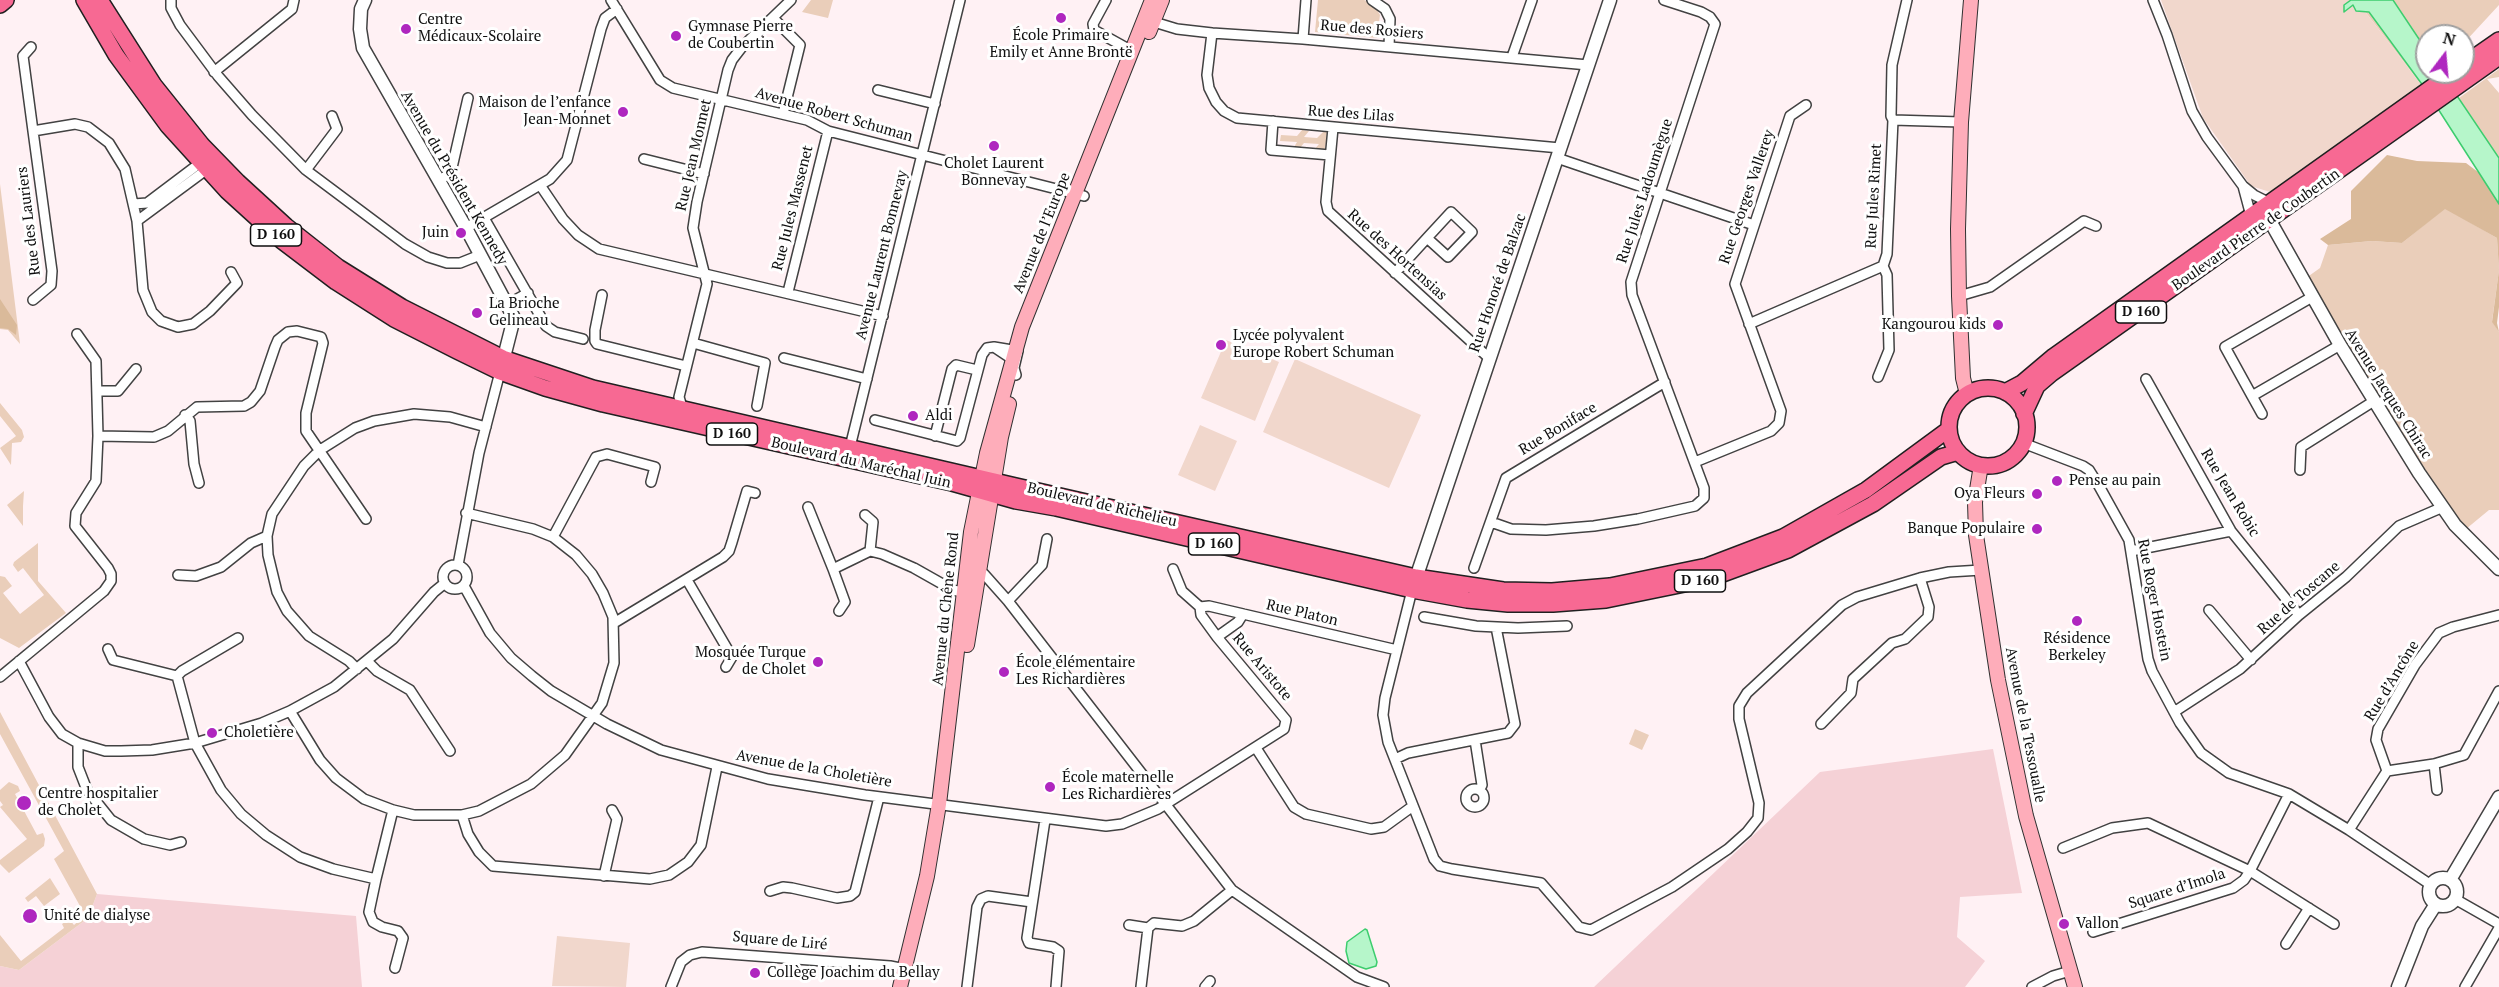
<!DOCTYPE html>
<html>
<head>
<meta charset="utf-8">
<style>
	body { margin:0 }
	#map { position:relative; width:2499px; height:987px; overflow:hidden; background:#fff1f4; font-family:"PT Serif",serif }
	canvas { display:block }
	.north { position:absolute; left:2415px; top:24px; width:60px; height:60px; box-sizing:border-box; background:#fff; border:2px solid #9f9f9f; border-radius:50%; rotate:16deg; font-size:16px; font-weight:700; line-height:24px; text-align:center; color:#0f0f0f }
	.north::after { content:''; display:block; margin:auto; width:21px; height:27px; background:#af27bf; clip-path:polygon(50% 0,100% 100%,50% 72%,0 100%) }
</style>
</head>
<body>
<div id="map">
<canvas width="2499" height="987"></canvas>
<div class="north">N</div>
</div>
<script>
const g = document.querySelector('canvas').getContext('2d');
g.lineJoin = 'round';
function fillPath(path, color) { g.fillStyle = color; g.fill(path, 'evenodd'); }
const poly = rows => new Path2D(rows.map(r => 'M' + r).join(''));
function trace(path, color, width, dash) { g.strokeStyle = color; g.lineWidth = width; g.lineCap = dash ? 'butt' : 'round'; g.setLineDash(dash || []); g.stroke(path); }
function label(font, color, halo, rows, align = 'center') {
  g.font = font + ' "PT Serif",serif'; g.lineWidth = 6; g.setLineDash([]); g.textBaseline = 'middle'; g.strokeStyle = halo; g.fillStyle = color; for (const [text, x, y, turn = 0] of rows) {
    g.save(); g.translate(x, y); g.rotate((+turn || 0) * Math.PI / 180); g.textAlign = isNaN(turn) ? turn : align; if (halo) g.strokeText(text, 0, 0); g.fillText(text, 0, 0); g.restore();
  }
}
fillPath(poly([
	[1993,749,2022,893,1960,897,1957,937,1985,961,1965,987,1594,987,1820,772],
	[97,894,356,916,362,987,0,987,0,966,19,970,88,918]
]), '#f5d1d6');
fillPath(poly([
	[811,0,833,0,828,18,802,12],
	[1318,0,1364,0,1369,2,1375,6,1380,15,1377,38,1315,32],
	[2361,0,2499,0,2499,5,2463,44,2463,36,2427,36,2427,72,2423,87,2360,5],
	[2499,69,2499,77,2487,79,2499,93,2499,158,2459,98],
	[1302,130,1309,131,1304,137,1317,138,1323,132,1327,132,1325,151,1314,150,1319,144,1304,143,1299,149,1293,149,1297,142,1280,141,1281,135,1297,136],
	[0,184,20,344,8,330,0,329],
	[2445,208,2497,238,2499,270,2492,321,2499,332,2499,510,2489,510,2466,529,2458,521,2379,399,2306,278,2320,268,2328,245,2372,241,2402,243],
	[0,403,22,430,24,437,21,442,12,443,11,465,0,448,16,436,0,416],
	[24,491,23,506,23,526,7,505],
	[38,543,38,581,66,613,19,648,0,638,0,576,5,577,12,586,3,593,20,614,44,595,23,568,18,572,13,565,14,562],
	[0,712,97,894,88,918,19,970,0,966,0,935,21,961,64,928,62,924,69,919,74,925,85,915,54,859,64,851,0,734],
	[1635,729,1649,735,1642,750,1629,744],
	[9,782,18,786,20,791,15,794,37,835,43,833,45,839,44,846,9,873,0,864,0,860,27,839,0,807,3,805,0,801,0,790],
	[50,878,60,894,44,906,36,896,28,902,25,898]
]), '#eaceba');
fillPath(poly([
	[2387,155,2417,161,2466,163,2482,175,2497,198,2499,204,2499,307,2497,323,2499,332,2492,322,2499,270,2497,238,2445,209,2402,243,2372,241,2328,245,2320,239,2351,219,2351,191],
	[0,299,17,325,16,335,8,329,0,328]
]), '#daba9a');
fillPath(poly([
	[2161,0,2361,0,2360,5,2423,87,2270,192,2251,186,2203,118],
	[1226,340,1279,362,1255,421,1201,398],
	[1295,359,1421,415,1389,488,1263,432],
	[1200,425,1237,441,1215,491,1178,475],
	[557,936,630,943,626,987,552,986]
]), '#f1d7cc');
const water = poly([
	[2351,0,2393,0,2427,51,2427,72,2441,72,2499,158,2499,204,2424,87,2369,12,2356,11,2353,5,2344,12,2344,5,2351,0],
	[1365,929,1367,930,1377,962,1376,966,1366,969,1349,963,1346,951,1347,942,1365,929]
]);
fillPath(water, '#b6f6ca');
trace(water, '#3dcd6e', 1.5);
const minor = poly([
	[171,0,171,8,180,25,218,76,252,115,306,170,405,244,428,257,447,263,460,263,480,255],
	[611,0,660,80,673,88,807,120,828,131,1084,196],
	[1106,0,1093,24,1094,30,1132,51],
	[1372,0,1385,9,1390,19,1389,47],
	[2153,0,2167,35,2192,111,2207,137,2243,186],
	[773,18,800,45,783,114],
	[1154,22,1177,29,1212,33,1303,39,1588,65],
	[1212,33,1207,75,1209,88,1216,102,1224,111,1237,118,1560,148],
	[1303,39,1306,0],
	[31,47,23,56,33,131,75,124,88,127,109,143,125,169,137,221,143,290,152,312,161,321,178,327,193,324,210,311,237,283,231,272],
	[1512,57,1532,0],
	[214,72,292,9,294,0],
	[878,90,935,104],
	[1893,120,1891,116,1892,65,1907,0],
	[1273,121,1271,150,1330,155],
	[1333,128,1326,202,1328,211,1489,358],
	[33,131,52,271,51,285,33,300],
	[1557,158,1754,225],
	[644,159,704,174],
	[306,170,337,129,332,116],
	[439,181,451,172,468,98],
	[540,185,563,219,578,235,599,249,883,316],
	[134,204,147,203,200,163],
	[2251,216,2243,186,2254,195,2270,203],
	[484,218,546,326,555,332,583,339],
	[137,221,206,170],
	[466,228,550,179,567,160,601,29,605,18,617,9],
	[1395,273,1427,238,1451,212,1472,232,1448,257,1427,238],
	[788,292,828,131],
	[602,295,595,330,595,341,597,344,686,366],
	[1959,296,1990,287,2084,221,2096,226],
	[2312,297,2225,347,2252,396,2340,345],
	[508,304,528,293],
	[1749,324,1883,266,1887,254,1893,120,1961,122],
	[77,334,96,361,98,436],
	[693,343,765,363,757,406],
	[784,358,867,379],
	[1012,359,994,347,1018,351,1014,368,1016,375],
	[1878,377,1889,350,1887,275,1883,266],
	[2146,379,2231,531,2299,615],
	[98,391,118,391,136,369],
	[2252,396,2262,414],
	[682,407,679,397,707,284,693,228,697,202,728,70,732,60,742,47,791,0],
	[185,415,190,421,194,464,199,483],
	[875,420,957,441,960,438,982,355,987,348,994,347],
	[935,436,952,369,956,365,977,370],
	[2023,443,2083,466,2089,470,2099,486,2129,540,2148,659,2152,671,2180,723,2201,753,2229,773,2289,794,2349,830,2431,885],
	[850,447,960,0],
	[1695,462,1771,431,1779,423,1781,411,1735,284,1790,116,1806,105],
	[2300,470,2301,447,2374,401],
	[808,507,833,569,870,551],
	[865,515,873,522,870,551,882,554,914,568,953,590,967,593],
	[1491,522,1511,529,1546,530,1594,526,1638,519,1695,506,1704,498,1704,488,1632,295,1631,282,1715,24,1710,17,1701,12,1664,0],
	[553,537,596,457,607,454,655,467,651,482],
	[2131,551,2231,531],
	'443 577a12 12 0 1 1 24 0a12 12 0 1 1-24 0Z',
	[458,565,479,453,500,372],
	[1474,568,1506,478,1665,382],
	[833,569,845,602,839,611],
	[975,573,984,574,1008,601,1232,890,1357,977,1384,987],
	[178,575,196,576,221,567,251,543,267,536],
	[687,580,732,657,726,667],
	[464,586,490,633,511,658,532,676,551,691,607,724,661,750,768,779,865,795,1106,826,1122,824,1158,809,1284,729,1286,720,1217,637,1201,615,1200,607,1182,591,1173,569],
	[1412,590,1385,698,1383,715,1388,742,1434,859,1440,866,1452,869,1541,883,1579,927,1591,930,1672,887,1728,849,1747,832,1758,818,1759,803,1739,719,1739,706,1747,693,1842,605,1857,597,1920,578,1949,572,1981,570],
	[1008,601,1042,565,1047,539],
	[1200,607,1209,606,1397,650],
	[2209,610,2251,660],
	[1424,617,1476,626,1518,628,1567,626],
	[614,623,723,557,729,551,732,542,747,491,755,493],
	[1217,637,1238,622,1243,614],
	[108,649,113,660,177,676,195,743,221,790,241,814,266,835,300,857,333,869,376,879,393,810],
	[19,661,49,717,62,734,78,743,105,751,121,751,152,750,195,743,262,723,290,711,334,687,393,639,434,592,445,583],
	[368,662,377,671,410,690,450,751],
	[357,669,349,661,309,636,287,611,277,592,268,555,267,536,272,514,304,466,320,450,355,428,374,421,414,414,450,417,486,427],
	[177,676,182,671,238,638],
	[0,677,104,591,111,581,111,574,108,568,75,526,76,513,96,481,98,436,154,437,168,431,197,407,244,406,251,402,260,391,275,347,278,340,288,332,297,331,321,337,323,343,306,413,306,431,366,519],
	[290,711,320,760,336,778,364,799,393,810,414,815,462,815,479,811,531,784,565,755,602,703,614,663,613,617,603,593,592,574,576,555,553,537,533,529,466,513],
	[2174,712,2240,669,2299,615,2346,577,2399,526,2443,507],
	[1821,724,1851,693,1853,679,1892,643,1905,639,1928,617,1929,607,1920,578],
	[1475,740,1482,785,1480,789],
	[78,743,78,767,87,790,111,820,144,839,170,845,181,842],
	[1256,748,1294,807,1306,814,1371,829,1384,827,1413,806],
	[1395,759,1408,753,1508,733,1515,724,1496,627],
	[2434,764,2437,790],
	[2387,771,2376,740,2378,729,2415,665,2439,633,2453,627,2499,615],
	'1466 798a9 9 0 1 1 18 0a9 9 0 1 1-18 0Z',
	[462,815,468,834,479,852,493,866,650,879,669,875,688,862,701,845,717,767],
	[1045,820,1027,938,1029,943,1053,947,1059,951,1056,987],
	[2349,830,2387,771,2434,764,2464,755,2499,691],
	[2063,848,2112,828,2148,823,2250,871,2334,924],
	[604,876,617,819,612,810],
	[376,879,369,912,373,922,382,927,398,931,403,938,395,968],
	[770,891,783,887,792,888,837,898,850,896,855,892,879,797],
	[2455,899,2499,924],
	[1129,925,1148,928,1154,923,1182,926,1194,921,1232,890],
	[2093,932,2233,888,2244,880,2250,871,2289,794],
	[2286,944,2309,908],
	[671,987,681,962,690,955,702,952,890,966,905,969],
	[967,987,977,907,981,899,988,896,1032,902],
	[1141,987,1148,928],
	[1205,987,1210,981],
	[2032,987,2053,976,2070,971],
	[2465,987,2499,928]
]);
const tertiary = poly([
	[365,0,361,9,360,29,363,48,466,228,514,318,502,365],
	[2270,221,2340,345,2419,473,2455,525,2499,569],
	[1414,584,1610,0],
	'2429 892a14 14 0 1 1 28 0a14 14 0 1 1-28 0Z',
	[2450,880,2499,797],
	[2398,987,2422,926,2436,904]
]);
const secondary = poly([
	[1149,32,1162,0],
	[1967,394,1963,378,1959,296,1958,229,1961,122,1971,0],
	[1981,465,1975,502,1976,535,1998,680,2026,816,2075,987],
	[967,645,1001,437,1009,404],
	[900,987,927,876,939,804,971,532,987,453,1022,327,1152,0]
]);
const primary = poly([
	[84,0,116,55,168,126,227,191,282,241,336,282,394,319,457,351,500,372,545,388,603,404,952,483,1016,501,1056,508,1412,590,1467,600,1508,604,1553,604,1606,600,1709,579,1788,550,1873,504,1941,457,1958,452],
	[100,0,154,85,202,145,238,182,286,226,338,267,402,307,503,358,593,388,1016,486,1416,577,1503,590,1552,591,1610,586,1707,566,1783,537,1866,490,1949,429],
	[0,5,6,0],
	[2463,65,2499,40],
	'1949 427a39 39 0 1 1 78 0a39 39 0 1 1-78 0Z',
	[2005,392,2022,383,2054,356,2453,72],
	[2024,414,2037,386,2051,374,2499,57]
]);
trace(minor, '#424242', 12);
trace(tertiary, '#424242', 15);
trace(secondary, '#313131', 16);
trace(primary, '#202020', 18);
trace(minor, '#fff', 9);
trace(tertiary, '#fff', 12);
trace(secondary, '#feadba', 14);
trace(primary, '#f76993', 15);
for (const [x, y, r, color] of [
	[1061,18,6,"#af27bf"],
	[406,29,6,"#af27bf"],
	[676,36,6,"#af27bf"],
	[623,112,6,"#af27bf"],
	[994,146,6,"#af27bf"],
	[461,233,6,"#af27bf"],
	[477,313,6,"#af27bf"],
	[1998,325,6,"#af27bf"],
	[1221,345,6,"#af27bf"],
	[913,416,6,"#af27bf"],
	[2057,481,6,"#af27bf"],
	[2037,494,6,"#af27bf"],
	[2037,529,6,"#af27bf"],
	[2077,621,6,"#af27bf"],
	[818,662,6,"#af27bf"],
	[1004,672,6,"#af27bf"],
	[212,733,6,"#af27bf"],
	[1050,787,6,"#af27bf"],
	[24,803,8,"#af27bf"],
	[30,916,8,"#af27bf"],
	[2064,924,6,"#af27bf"],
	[755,973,6,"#af27bf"]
]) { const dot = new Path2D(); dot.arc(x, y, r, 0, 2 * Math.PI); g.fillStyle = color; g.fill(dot); trace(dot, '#fff', 2); }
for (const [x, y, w] of [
	[276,235,51],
	[2141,312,51],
	[732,434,51],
	[1214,544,51],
	[1700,581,51]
]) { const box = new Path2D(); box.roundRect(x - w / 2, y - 11, w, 22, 4.5); g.fillStyle = '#fff'; g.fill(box); trace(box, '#0f0f0f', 1.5); }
label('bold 14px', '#0f0f0f', null, [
	["D 160",276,235],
	["D 160",2141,312],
	["D 160",732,434],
	["D 160",1214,544],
	["D 160",1700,581]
]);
label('15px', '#0f0f0f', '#fff', [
	["Centre",418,20],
	["Médicaux-Scolaire",418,37],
	["Gymnase Pierre",688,27],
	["de Coubertin",688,44],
	["École Primaire",1061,36,"center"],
	["Emily et Anne Brontë",1061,53,"center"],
	["Maison de l’enfance",611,103,"right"],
	["Jean-Monnet",611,120,"right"],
	["Cholet Laurent",994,164,"center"],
	["Bonnevay",994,181,"center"],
	["Juin",449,233,"right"],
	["La Brioche",489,304],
	["Gelineau",489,321],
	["Kangourou kids",1986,325,"right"],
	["Lycée polyvalent",1233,336],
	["Europe Robert Schuman",1233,353],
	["Aldi",925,416],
	["Pense au pain",2069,481],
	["Oya Fleurs",2025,494,"right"],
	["Banque Populaire",2025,529,"right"],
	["Résidence",2077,639,"center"],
	["Berkeley",2077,656,"center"],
	["Mosquée Turque",806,653,"right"],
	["de Cholet",806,670,"right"],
	["École élémentaire",1016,663],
	["Les Richardières",1016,680],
	["Choletière",224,733],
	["École maternelle",1062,778],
	["Les Richardières",1062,795],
	["Centre hospitalier",38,794],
	["de Cholet",38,811],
	["Unité de dialyse",44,916],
	["Vallon",2076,924],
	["Collège Joachim du Bellay",767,973]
], 'left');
label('15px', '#0f0f0f', '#fff', [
	["Rue des Rosiers",1372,30,5],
	["Rue des Lilas",1351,114,4],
	["Avenue Robert Schuman",834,115,16],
	["Rue Jean Monnet",694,155,-77],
	["Avenue du Président Kennedy",454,178,60],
	["Rue Jules Ladoumègue",1645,191,-72],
	["Rue Jules Rimet",1874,196,-87],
	["Rue Georges Vallerey",1747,197,-71],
	["Rue Jules Massenet",793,208,-76],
	["Rue des Lauriers",29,221,-97],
	["Boulevard Pierre de Coubertin",2256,230,-35],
	["Avenue de l’Europe",1042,233,-68],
	["Avenue Laurent Bonnevay",882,255,-76],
	["Rue des Hortensias",1397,255,42],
	["Rue Honoré de Balzac",1498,283,-71],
	["Avenue Jacques Chirac",2388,394,58],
	["Rue Boniface",1558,429,-31],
	["Boulevard du Maréchal Juin",861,463,13],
	["Rue Jean Robic",2230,493,59],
	["Boulevard de Richelieu",1102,505,13],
	["Rue de Toscane",2299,598,-41],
	["Rue Roger Hostein",2154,600,79],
	["Avenue du Chêne Rond",946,609,-84],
	["Rue Platon",1302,613,13],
	["Rue Aristote",1262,667,50],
	["Rue d’Ancône",2392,681,-59],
	["Avenue de la Tessoualle",2025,725,79],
	["Avenue de la Choletière",814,769,10],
	["Square d’Imola",2177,889,-18],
	["Square de Liré",780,941,5]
]);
</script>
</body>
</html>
